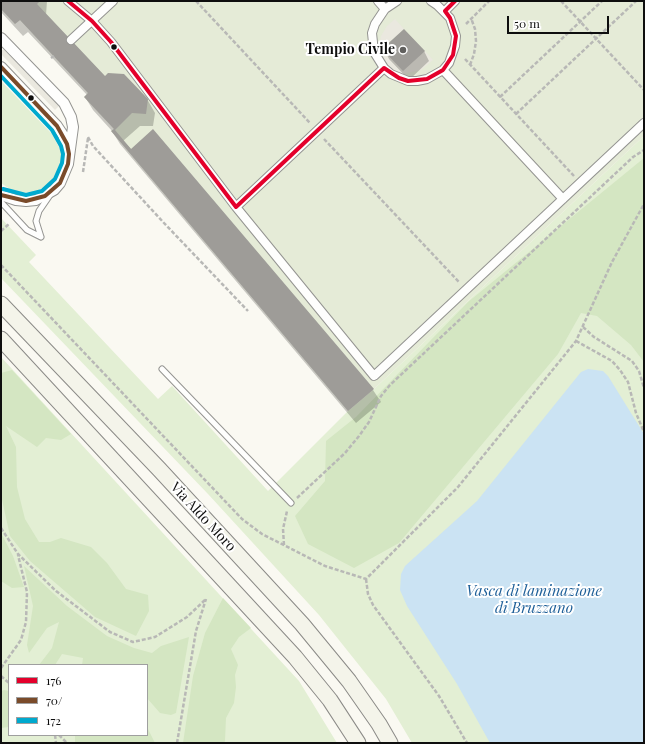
<!DOCTYPE html>
<html>
<head>
<meta charset="utf-8">
<style>
	body { margin:0 }
	#map { position:relative; width:645px; height:744px; overflow:hidden; background:#faf9f2; font-family:"Playfair Display",serif }
	canvas { display:block }
	.frame { position:absolute; inset:0; border:2px solid #0e0e0e; pointer-events:none }
	.legend { position:absolute; left:8px; top:664px; width:140px; height:72px; box-sizing:border-box; background:#fff; border:1px solid #9f9f9f; margin:0; padding:5px 7px; list-style:none; font-size:12px; color:#0e0e0e }
	.legend li { display:flex; align-items:center; gap:8px; height:20px }
	.legend b { width:20px; border:1px solid #9f9f9f }
	.scale { position:absolute; left:507px; top:16px; width:102px; height:18px; box-sizing:border-box; border:2px solid #0e0e0e; border-top:0; padding-left:5px; font-size:12px; line-height:14px; white-space:nowrap; color:#0e0e0e; -webkit-text-stroke:3px #fff; paint-order:stroke }
</style>
</head>
<body>
<div id="map">
<canvas width="645" height="744"></canvas>
<div class="frame"></div>
<ul class="legend">
<li><b style="height:5px;background:#e4002b"></b>176</li>
<li><b style="height:5px;background:#7a4b2a"></b>70/</li>
<li><b style="height:5px;background:#00a9ce"></b>172</li>
</ul>
<div class="scale">50 m</div>
</div>
<script>
const g = document.querySelector('canvas').getContext('2d');
g.lineJoin = 'round';
function fillPath(path, color) { g.fillStyle = color; g.fill(path, 'evenodd'); }
const poly = rows => new Path2D(rows.map(r => 'M' + r).join(''));
function trace(path, color, width, dash) { g.strokeStyle = color; g.lineWidth = width; g.lineCap = dash ? 'butt' : 'round'; g.setLineDash(dash || []); g.stroke(path); }
function label(font, color, halo, rows, align = 'center') {
  g.font = font + ' "Playfair Display",serif'; g.lineWidth = 4; g.setLineDash([]); g.textBaseline = 'middle'; g.strokeStyle = halo; g.fillStyle = color; for (const [text, x, y, turn = 0] of rows) {
    g.save(); g.translate(x, y); g.rotate((+turn || 0) * Math.PI / 180); g.textAlign = isNaN(turn) ? turn : align; if (halo) g.strokeText(text, 0, 0); g.fillText(text, 0, 0); g.restore();
  }
}
fillPath(poly([
	[1,81,52,134,61,151,61,161,53,180,47,186,32,193,14,192,1,183],
	[644,136,644,743,412,743,386,699,319,615,208,494,1,278,1,218,36,255,29,262,158,399,172,386,268,491,348,411,374,389],
	[1,357,299,681,337,743,1,743],
	[9,665,147,665,147,735,9,735]
]), '#e3efd4');
fillPath(poly([
	[644,158,644,362,631,345,597,316,581,313,558,354,399,543,354,568,308,544,295,516,325,481,326,441,356,417,468,302],
	[12,370,71,434,61,440,46,438,37,447,6,426,16,447,17,487,25,519,39,542,50,542,61,538,91,547,107,563,126,589,148,595,149,611,136,636,95,617,30,561,10,536,1,495,1,373],
	[1,533,13,556,24,587,12,588,1,581],
	[24,566,67,606,107,636,134,648,152,653,161,646,189,637,176,713,171,715,160,713,147,698,147,665,82,665,83,658,62,654,55,665,39,665,52,648,59,622,47,628,29,653,27,645,33,606],
	[223,598,251,628,239,637,231,649,238,665,235,675,236,687,234,703,226,718,225,741,224,743,183,743,193,676,205,633],
	[4,690,9,691,9,727,1,728,1,691],
	[147,727,155,743,75,743,75,735,147,735]
]), '#d4e6c2');
fillPath(poly([
	[1,1,644,1,644,136,374,389,348,411,111,131,114,129,84,97,88,93,20,20,15,24,1,9]
]), '#e5ebd7');
fillPath(poly([
	[395,19,404,29,382,49,425,51,433,60,421,70,403,74,391,69,383,60,379,48,381,36,387,26],
	[4,49,59,106,55,110,1,54,1,51]
]), '#eae8df');
fillPath(poly([
	[588,369,603,371,608,376,644,434,644,743,490,743,457,684,407,606,400,590,401,574,405,566,477,501,581,372]
]), '#cbe3f3');
fillPath(poly([
	[1,1,47,1,46,15,105,77,147,99,155,113,153,126,140,126,123,141,373,390,381,402,356,423,120,144,112,131,93,110,85,97,87,95,28,32,23,36,1,12],
	[384,49,424,51,429,61,409,80,389,59]
]), '#0003');
fillPath(poly([
	[1,1,40,1,37,4,105,76,108,73,124,74,148,99,146,114,132,113,115,130,131,149,153,129,374,389,348,411,111,131,114,129,84,97,88,93,20,20,15,24,1,9],
	[404,29,425,51,403,71,382,49]
]), '#9e9c98');
const service = poly([
	[1,202,27,230,41,237],
	[41,237,36,221,39,211,50,195],
	[162,369,291,503]
]);
const pedestrian = poly([
	[68,1,92,21,111,42,236,207,374,376,644,123],
	[378,1,385,9],
	[397,1,385,9,375,24,372,33,374,52,384,68,391,74,408,81,417,81,427,79,443,70,449,63,455,46,456,36,450,18,437,5,431,1],
	[445,11,455,1],
	[71,40,113,1],
	[443,70,563,199],
	[236,207,384,68]
]);
const minor = poly([
	[1,38,64,103,71,117,73,127,68,164,60,183,54,190,36,200,26,201,16,200,1,195],
	[1,67,57,126,63,135,68,152]
]);
const secondary = poly([
	[1,304,159,469,302,624,349,681,379,724,390,743],
	[1,339,295,657,330,700,358,743]
]);
trace(service, '#949491', 7);
trace(pedestrian, '#949491', 10);
trace(minor, '#949491', 12);
trace(secondary, '#8b8a87', 17);
trace(poly([
	[196,1,310,123],
	[561,1,644,90],
	[466,24,489,1],
	[51,58,54,56],
	[465,59,574,176],
	[470,65,474,54,476,41,475,29,471,18],
	[500,97,602,1],
	[516,114,636,1],
	[88,137,93,146,164,223,248,311],
	[324,139,459,282],
	[83,172,88,138],
	[1,231,9,224],
	[1,265,242,519,262,534,325,566,366,579,458,487,576,341,612,262,644,204],
	[583,327,594,337,632,361,639,371,644,388],
	[576,341,612,361,620,370,628,382,636,413,644,432],
	[297,498,345,453,359,436,369,422,381,396,390,385,633,157,644,150],
	[1,528,18,554,56,591,110,632,133,642,155,637,187,617,206,599],
	[284,545,283,529,287,511],
	[366,579,368,594,373,605,439,696,467,743],
	[1,668,21,640,26,622,27,592,18,555],
	[1,676,9,683],
	[55,735,56,743],
	[59,735,67,743],
	[177,743,196,631,206,599]
]), '#b8b8b6', 2.5, [4, 2]);
trace(service, '#fefefd', 5);
trace(pedestrian, '#fefefd', 8);
trace(minor, '#fefefd', 10);
trace(secondary, '#f4f4ea', 15);
trace(poly([
	[68,1,92,21,111,42,236,207,384,68,399,78,408,81,427,79,443,70,453,55,456,36,450,18,445,11,455,1]
]), '#e4002b', 4);
trace(poly([
	[1,67,57,126,67,144,69,154,68,164,60,183,45,196,26,201,1,195]
]), '#7a4b2a', 4);
trace(poly([
	[1,76,52,130,61,146,63,154,62,163,55,179,42,191,26,195,3,189]
]), '#00a9ce', 4);
for (const [x, y, r, color] of [
	[114,47,3.5,"#0e0e0e"],
	[403,50,4,"#61605e"],
	[31,98,3.5,"#0e0e0e"]
]) { const dot = new Path2D(); dot.arc(x, y, r, 0, 2 * Math.PI); g.fillStyle = color; g.fill(dot); trace(dot, '#fff', 1.5); }
label('bold 14px', '#0e0e0e', '#fff', [
	["Tempio Civile",395,50]
], 'right');
label('14px', '#0e0e0e', '#fff', [
	["Via Aldo Moro",203,517,47]
]);
label('italic 15px', '#1e5f98', '#fff', [
	["Vasca di laminazione",534,591],
	["di Bruzzano",534,608]
]);
</script>
</body>
</html>
